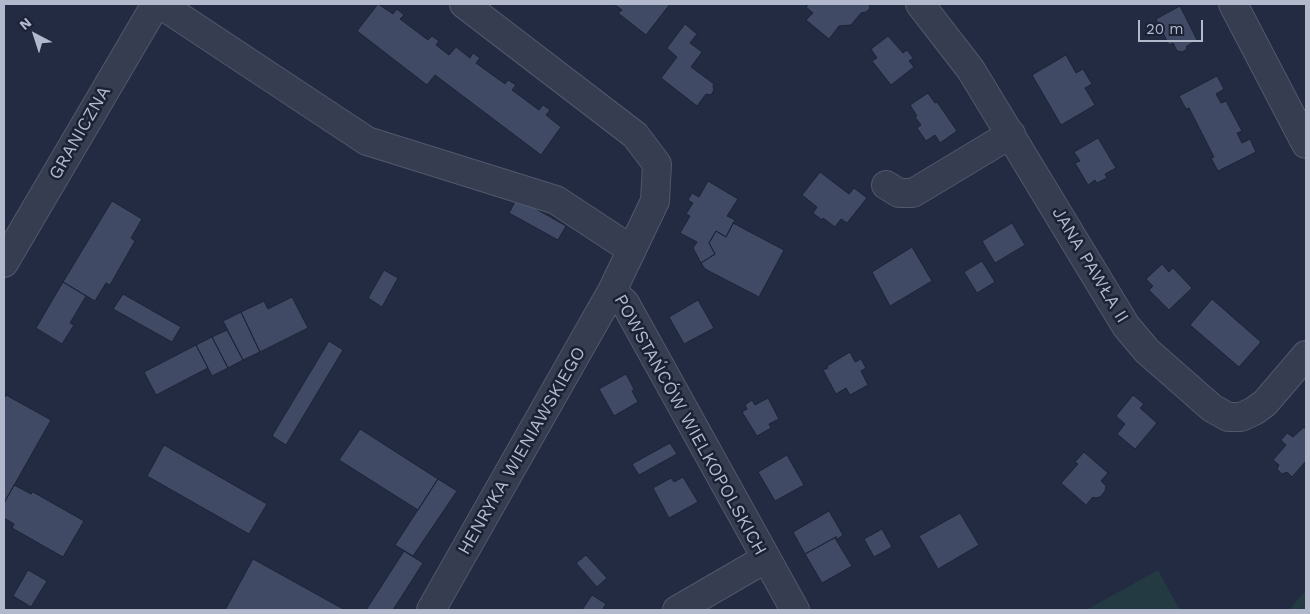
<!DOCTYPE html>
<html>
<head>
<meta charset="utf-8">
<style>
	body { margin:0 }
	#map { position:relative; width:1310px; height:614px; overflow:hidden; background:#222b42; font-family:"Work Sans",sans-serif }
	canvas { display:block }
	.frame { position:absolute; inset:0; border:5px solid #b3b9cc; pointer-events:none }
	.north { position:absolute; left:10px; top:10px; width:50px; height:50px; -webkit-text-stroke:4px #1b2236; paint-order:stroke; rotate:320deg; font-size:14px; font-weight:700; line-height:20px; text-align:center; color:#b3b9cc }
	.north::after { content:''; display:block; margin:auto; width:18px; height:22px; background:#b3b9cc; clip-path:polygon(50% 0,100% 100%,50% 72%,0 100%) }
	.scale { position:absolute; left:1138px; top:20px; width:65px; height:22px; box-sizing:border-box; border:2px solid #b3b9cc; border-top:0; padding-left:6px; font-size:15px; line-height:18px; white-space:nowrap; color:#b3b9cc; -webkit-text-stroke:4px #1b2236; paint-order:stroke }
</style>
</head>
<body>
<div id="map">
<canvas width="1310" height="614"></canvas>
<div class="frame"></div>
<div class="north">N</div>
<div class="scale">20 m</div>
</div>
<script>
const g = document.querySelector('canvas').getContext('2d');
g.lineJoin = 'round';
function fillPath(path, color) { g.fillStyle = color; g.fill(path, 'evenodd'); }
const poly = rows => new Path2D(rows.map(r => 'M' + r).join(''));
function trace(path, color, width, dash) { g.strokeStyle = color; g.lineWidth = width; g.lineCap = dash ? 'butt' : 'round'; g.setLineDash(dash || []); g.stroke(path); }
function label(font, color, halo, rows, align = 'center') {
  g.font = font + ' "Work Sans",sans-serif'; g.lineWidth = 5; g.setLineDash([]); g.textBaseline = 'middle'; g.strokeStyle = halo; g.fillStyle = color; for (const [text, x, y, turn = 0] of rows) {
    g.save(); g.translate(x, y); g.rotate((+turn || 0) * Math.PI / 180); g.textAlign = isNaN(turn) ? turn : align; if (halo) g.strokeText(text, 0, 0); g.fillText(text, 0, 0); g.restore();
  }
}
fillPath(poly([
	[1158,570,1180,610,1086,610],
	[1306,590,1306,610,1289,610]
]), '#243a43');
const building = poly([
	[378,4,393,14,397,9,404,15,400,19,428,40,432,36,439,41,436,45,449,55,456,47,470,58,473,53,480,58,476,63,505,84,508,80,516,85,512,90,539,110,543,105,550,110,546,115,561,127,541,155,435,75,427,85,357,31,378,4],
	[614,4,670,4,646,35,618,13,622,10,614,4],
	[809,4,869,4,870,8,866,12,861,13,851,25,839,26,829,39,806,20,813,13,806,7,809,4],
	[1180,6,1197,40,1187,46,1186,50,1182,52,1177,51,1173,43,1169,45,1156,19,1180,6],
	[685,24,697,34,690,43,702,52,691,67,714,84,713,86,714,90,711,95,706,94,697,106,661,78,677,57,667,48,685,24],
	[888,36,903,53,907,50,913,58,909,61,914,67,891,85,872,61,877,58,871,49,888,36],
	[1066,55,1076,73,1083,69,1092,84,1085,88,1095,105,1061,125,1032,75,1066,55],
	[1217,76,1224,89,1216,94,1221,103,1226,101,1242,131,1237,133,1242,143,1250,139,1256,152,1218,171,1211,158,1214,157,1189,108,1186,109,1179,96,1217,76],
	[928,93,935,103,937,102,957,131,940,143,935,135,926,141,917,128,921,125,915,117,917,116,910,105,928,93],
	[1098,138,1116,168,1105,174,1107,178,1097,183,1095,180,1088,185,1075,163,1080,161,1074,152,1098,138],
	[820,172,849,194,854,188,867,198,847,223,841,219,835,227,823,218,822,220,813,213,817,207,802,195,820,172],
	[708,181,738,199,727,216,735,220,726,237,716,231,709,243,715,254,701,263,693,248,697,242,680,233,690,216,686,214,693,203,688,200,692,193,699,197,708,181],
	[517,198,566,226,558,240,509,213,517,198],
	[112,201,142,219,131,238,135,241,110,285,106,283,95,301,63,282,112,201],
	[733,223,784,250,759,297,705,269,701,263,715,254,709,243,716,231,726,237,733,223],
	[1012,223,1025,245,995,263,982,241,1012,223],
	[912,247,932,281,890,306,872,272,912,247],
	[982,261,995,282,977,293,964,272,982,261],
	[1162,264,1169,272,1173,268,1192,288,1169,310,1149,290,1153,286,1146,279,1162,264],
	[384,270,398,278,382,307,368,298,384,270],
	[63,282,86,296,70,323,74,325,62,344,36,328,63,282],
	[123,294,181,327,172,342,113,309,123,294],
	[292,297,308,328,260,352,241,312,264,301,268,309,292,297],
	[1212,299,1261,342,1239,367,1190,325,1212,299],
	[698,300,714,328,684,344,669,317,698,300],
	[241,312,260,352,243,360,223,321,241,312],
	[227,330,243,360,228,368,212,337,227,330],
	[212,337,228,368,212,376,196,345,212,337],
	[329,341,343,350,286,445,272,436,329,341],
	[196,345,208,368,156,395,144,372,196,345],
	[850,352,855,362,861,359,866,368,861,371,868,385,850,395,846,388,836,394,823,370,828,368,827,366,850,352],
	[626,374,634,389,632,391,638,402,614,416,599,389,626,374],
	[6,395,51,420,4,503,4,399,6,395],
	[1133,395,1144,404,1140,408,1157,423,1135,449,1117,434,1125,424,1116,416,1133,395],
	[768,398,779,419,769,424,771,428,757,436,742,412,747,409,745,405,752,400,755,405,768,398],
	[1304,427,1306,430,1306,461,1292,477,1287,472,1282,474,1277,469,1279,465,1273,460,1286,445,1281,440,1287,433,1293,437,1304,427],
	[360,429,438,479,418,510,339,460,360,429],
	[670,443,677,454,639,475,632,464,670,443],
	[164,445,267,504,249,534,147,476,164,445],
	[1084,452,1108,473,1101,481,1106,486,1105,491,1100,497,1095,498,1093,497,1086,505,1061,483,1078,464,1075,462,1084,452],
	[787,455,804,485,775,501,758,472,787,455],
	[683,477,698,502,669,518,653,488,671,478,674,482,683,477],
	[438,479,457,491,413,556,395,545,438,479],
	[14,485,31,494,33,492,84,521,63,557,12,528,14,524,4,518,4,503,14,485],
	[829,511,843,535,836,540,836,537,805,554,793,532,829,511],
	[960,513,979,545,938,569,919,536,960,513],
	[882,529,892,547,874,557,864,539,882,529],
	[836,537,836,540,852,566,822,583,805,554,836,537],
	[404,551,423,563,393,610,366,610,404,551],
	[586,555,607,578,597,587,576,563,586,555],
	[253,559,345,610,225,610,253,559],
	[28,570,47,581,31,607,13,596,28,570],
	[592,595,606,604,602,610,582,610,592,595]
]);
fillPath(building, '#414a64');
trace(building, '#1d2438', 1);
const minor = poly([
	[160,4,367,141,556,200,632,250],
	[464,4,635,135,657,164,655,201,612,291,625,303,795,610],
	[920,4,971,70,1126,326,1147,351,1212,408,1228,417,1241,417,1254,411,1265,403,1306,355],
	[1233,4,1306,144],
	[886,185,899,193,913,193,1011,134],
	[4,263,156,4],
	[431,610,612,291],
	[677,610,765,559]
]);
trace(minor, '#51586c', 30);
trace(minor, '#373d51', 28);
label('18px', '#b3b9cc', '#1b2236', [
	["GRANICZNA",80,133,-60],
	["JANA PAWŁA II",1090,265,59],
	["POWSTAŃCÓW WIELKOPOLSKICH",690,425,61],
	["HENRYKA WIENIAWSKIEGO",522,451,-60]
]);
</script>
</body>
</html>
